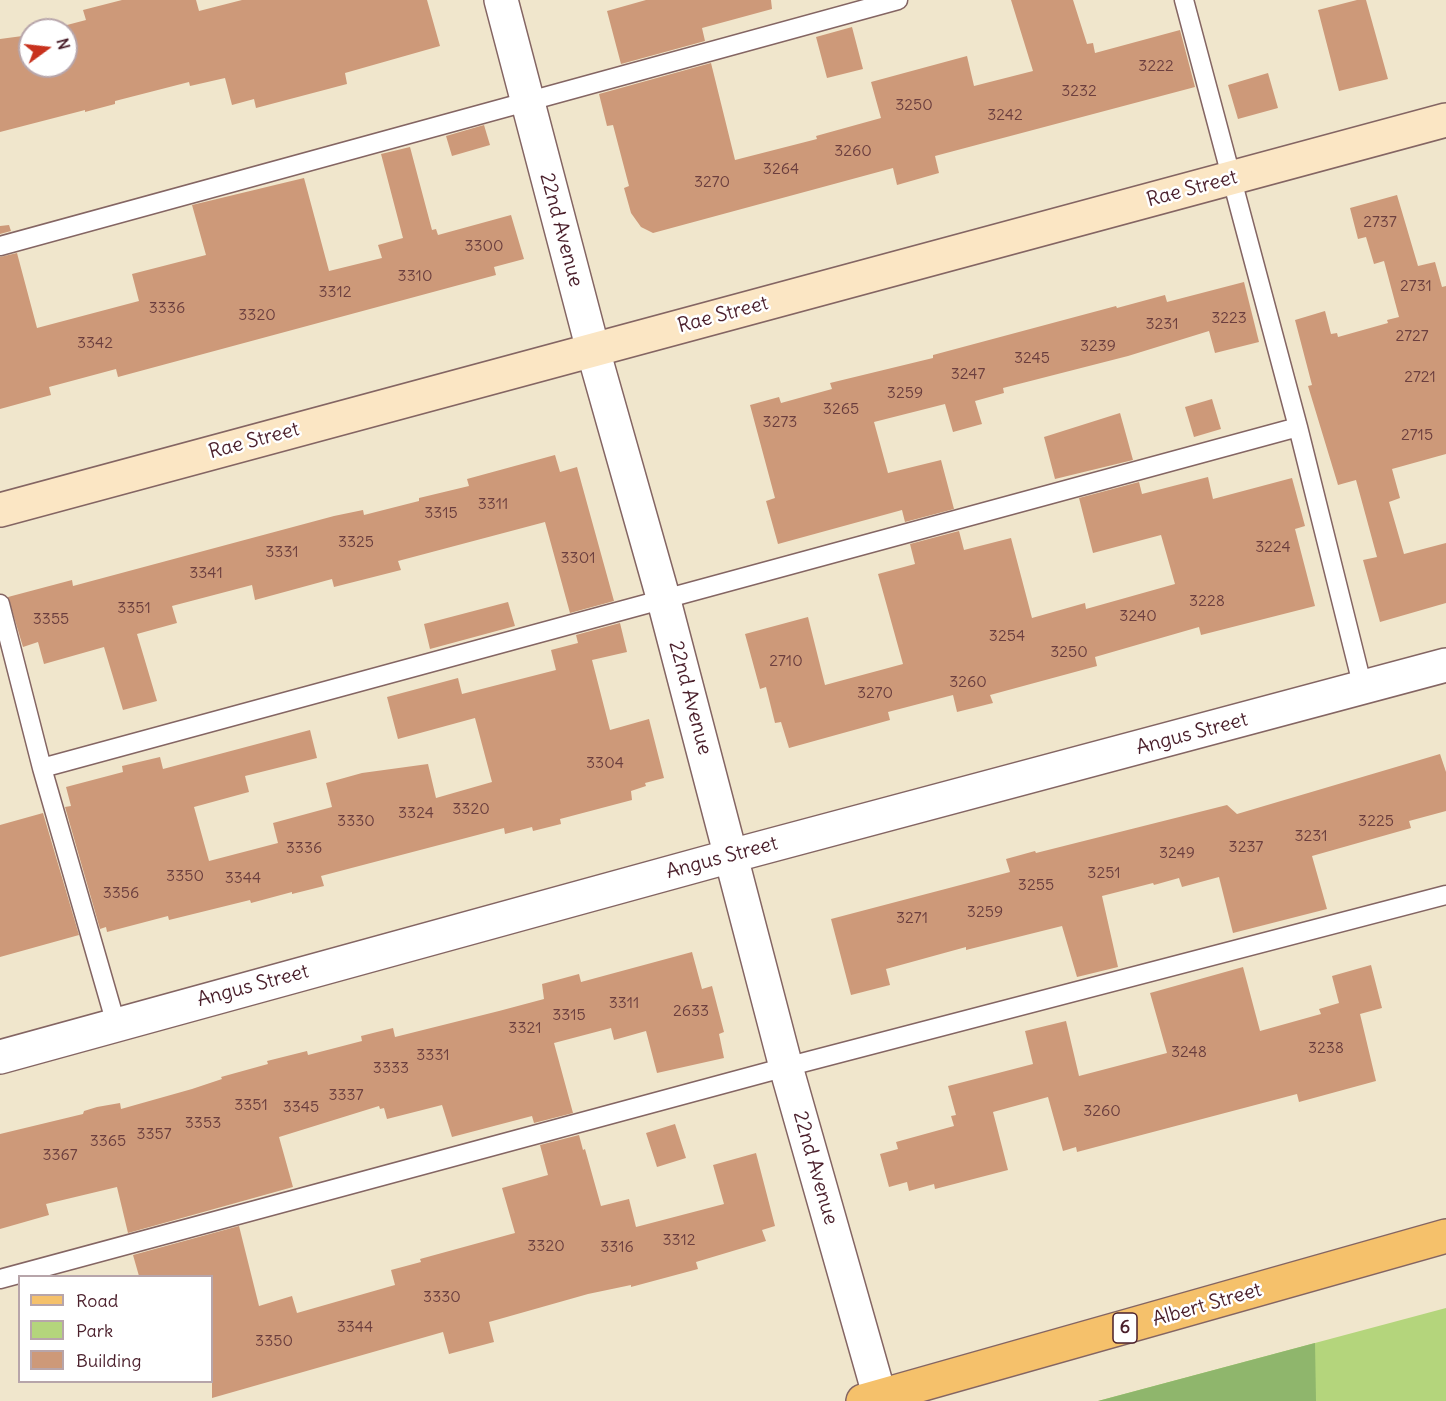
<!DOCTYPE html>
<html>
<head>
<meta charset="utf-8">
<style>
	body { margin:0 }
	#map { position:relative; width:1446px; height:1401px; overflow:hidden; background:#f0e6cc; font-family:Delius,sans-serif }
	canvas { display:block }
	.legend { position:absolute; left:18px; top:1275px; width:195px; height:108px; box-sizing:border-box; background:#fff; border:2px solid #b7a5aa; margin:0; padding:8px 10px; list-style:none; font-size:18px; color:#4a1f2b }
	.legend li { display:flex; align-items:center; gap:12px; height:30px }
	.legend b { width:30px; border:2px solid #b7a5aa }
	.north { position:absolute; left:18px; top:18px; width:60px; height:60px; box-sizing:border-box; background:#fff; border:2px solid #b7a5aa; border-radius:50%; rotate:75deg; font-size:16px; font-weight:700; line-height:24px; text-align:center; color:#4a1f2b }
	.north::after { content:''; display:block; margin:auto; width:21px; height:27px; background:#c8321e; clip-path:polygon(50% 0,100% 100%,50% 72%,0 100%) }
</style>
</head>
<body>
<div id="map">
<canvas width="1446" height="1401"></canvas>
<ul class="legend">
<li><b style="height:8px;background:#f5c16b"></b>Road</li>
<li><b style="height:16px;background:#b4d57c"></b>Park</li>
<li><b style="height:16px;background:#cd9979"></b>Building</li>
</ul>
<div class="north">N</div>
</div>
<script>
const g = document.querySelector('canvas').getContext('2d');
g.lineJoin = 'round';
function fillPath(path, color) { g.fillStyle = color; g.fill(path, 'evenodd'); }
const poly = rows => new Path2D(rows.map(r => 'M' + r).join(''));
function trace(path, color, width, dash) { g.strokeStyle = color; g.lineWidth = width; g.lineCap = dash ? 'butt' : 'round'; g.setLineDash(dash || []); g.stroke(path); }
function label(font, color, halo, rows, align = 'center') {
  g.font = font + ' Delius,sans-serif'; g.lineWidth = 5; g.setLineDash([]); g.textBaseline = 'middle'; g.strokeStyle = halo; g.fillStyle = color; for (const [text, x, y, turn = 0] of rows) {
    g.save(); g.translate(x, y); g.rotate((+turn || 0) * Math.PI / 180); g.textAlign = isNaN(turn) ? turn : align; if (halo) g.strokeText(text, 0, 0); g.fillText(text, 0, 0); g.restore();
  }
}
fillPath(poly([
	[1446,1308,1446,1401,1098,1401,1315,1343]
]), '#b4d57c');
fillPath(poly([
	[1315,1343,1316,1401,1098,1401]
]), '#8fb66c');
fillPath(poly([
	[122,0,196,0,199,11,242,0,427,0,440,46,345,73,347,84,256,108,254,99,232,105,225,78,190,86,189,82,115,101,115,104,85,112,85,110,0,132,0,39,30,35,30,66,66,66,66,30,48,30,86,20,83,10],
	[646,0,771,0,772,9,702,28,705,41,621,64,607,11],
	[1011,0,1073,0,1087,44,1093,43,1095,53,1180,30,1195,87,935,156,939,173,897,185,893,168,653,233,641,227,631,213,624,188,629,186,613,125,607,126,599,94,711,63,735,160,817,139,816,136,881,118,871,82,967,56,974,86,1033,71],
	[1357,0,1366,0,1388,79,1339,91,1318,10],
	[852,27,863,69,827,78,816,37],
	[1268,73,1278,108,1238,119,1228,85],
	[484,125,490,145,452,156,446,136],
	[410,147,432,230,436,229,438,235,511,215,524,259,494,267,496,275,118,377,116,369,49,387,51,395,0,409,0,257,17,253,37,328,139,301,132,274,206,255,192,205,304,178,329,271,382,258,378,245,403,238,381,154],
	[1397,195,1418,266,1435,262,1442,287,1446,286,1446,454,1392,469,1400,498,1389,502,1404,554,1446,543,1446,603,1380,622,1363,560,1377,557,1356,480,1338,485,1308,386,1312,385,1295,320,1325,311,1331,334,1337,333,1338,337,1388,323,1387,320,1399,317,1384,261,1374,264,1366,237,1358,239,1350,208],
	[9,225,11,231,0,234,0,226],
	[1244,282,1259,342,1215,353,1209,331,1128,356,1003,388,1004,393,975,401,982,424,953,432,945,404,874,422,888,473,941,460,954,509,905,522,902,510,778,544,766,501,775,498,750,405,779,397,781,403,832,389,830,383,933,358,933,355,1116,306,1117,308,1165,295,1167,302],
	[1212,399,1221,429,1194,437,1185,407],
	[1120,413,1133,460,1055,479,1044,437],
	[555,455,560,472,577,467,614,601,570,613,545,522,398,561,401,570,334,587,332,579,255,600,252,585,172,606,177,623,137,634,157,701,123,710,104,647,44,664,38,642,23,647,8,597,72,580,73,586,334,516,363,510,364,515,419,501,419,498,469,486,467,479],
	[1208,477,1213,499,1292,478,1305,526,1295,529,1315,606,1201,635,1199,627,1095,657,1097,666,990,695,993,703,957,712,953,695,888,712,890,720,789,748,781,722,775,723,766,687,760,689,745,634,808,617,825,685,903,664,878,574,915,564,910,544,959,531,964,550,1011,538,1032,618,1085,603,1086,609,1175,584,1161,535,1093,553,1079,498,1139,482,1142,494],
	[508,602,515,626,430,649,424,624],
	[620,623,627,652,592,660,610,730,649,719,664,778,645,783,646,786,631,791,632,800,560,819,561,824,533,831,532,827,505,834,504,828,321,876,324,886,292,894,292,892,251,903,250,900,169,920,168,916,107,932,106,927,100,929,65,807,71,806,66,787,123,772,122,766,160,757,163,769,310,730,317,758,245,776,249,792,194,807,209,861,278,843,273,823,332,807,326,783,362,773,428,764,436,798,492,782,475,718,398,739,387,697,458,678,462,694,556,670,551,650,578,643,576,635],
	[1440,754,1446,772,1446,811,1409,821,1411,828,1312,856,1327,909,1233,933,1219,877,1182,887,1179,878,1154,885,1153,883,1102,896,1118,967,1077,977,1062,926,966,950,966,947,886,969,890,985,851,995,831,919,1010,872,1006,859,1035,851,1036,853,1227,805,1237,814],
	[43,813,79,935,0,957,0,825],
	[692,952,702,989,712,986,724,1032,719,1034,724,1058,657,1073,646,1031,614,1040,611,1028,554,1043,573,1113,534,1123,532,1116,452,1137,442,1105,387,1119,384,1108,380,1109,379,1106,279,1137,293,1187,128,1233,117,1187,46,1204,49,1215,0,1229,0,1134,83,1114,84,1111,97,1107,120,1103,121,1109,192,1089,222,1079,221,1077,268,1064,267,1061,307,1051,308,1055,362,1041,361,1036,393,1028,395,1037,499,1011,544,999,542,984,579,974,581,982],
	[1371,965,1382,1008,1360,1014,1376,1081,1299,1102,1297,1094,1077,1152,1076,1147,1063,1151,1048,1097,993,1112,1008,1170,935,1189,934,1184,909,1191,907,1182,889,1187,880,1154,898,1149,896,1142,954,1126,951,1116,956,1115,948,1086,1033,1064,1025,1031,1066,1021,1079,1076,1167,1053,1150,993,1243,967,1260,1031,1321,1014,1319,1009,1339,1003,1332,976],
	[675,1124,686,1158,657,1167,646,1133],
	[579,1135,583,1150,585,1149,601,1206,629,1199,636,1227,724,1204,713,1165,756,1153,775,1226,762,1230,766,1241,696,1262,698,1269,631,1287,631,1285,588,1294,489,1322,494,1342,449,1354,443,1332,212,1398,212,1276,139,1276,133,1255,239,1226,259,1306,292,1296,297,1313,395,1285,391,1270,421,1262,420,1259,515,1233,502,1188,548,1175,540,1145]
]), '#cd9979');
const lane = poly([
	[1184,0,1298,427,1363,688],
	[0,246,898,0],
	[0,604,42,768,116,1024],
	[42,768,1298,427],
	[0,1279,786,1067,1446,895]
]);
const street = poly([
	[501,0,593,350,663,597,786,1067,881,1401],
	[0,1057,731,856,1446,665]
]);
const secondary = poly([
	[0,510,1446,120]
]);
const primary = poly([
	[863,1401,1446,1236]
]);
trace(lane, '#846563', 21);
trace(street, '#846563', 36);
trace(secondary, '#846563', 36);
trace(primary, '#846563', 36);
trace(lane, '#fff', 18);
trace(street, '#fff', 33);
trace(secondary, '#fbe6c4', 33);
trace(primary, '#f5c16b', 33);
label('16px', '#6b3e3e', null, [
	["3222",1156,66],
	["3232",1079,91],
	["3250",914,105],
	["3242",1005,115],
	["3260",853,151],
	["3264",781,169],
	["3270",712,182],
	["2737",1380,222],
	["3300",484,246],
	["3310",415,276],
	["2731",1416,286],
	["3312",335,292],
	["3336",167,308],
	["3320",257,315],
	["3223",1229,318],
	["3231",1162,324],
	["2727",1412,336],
	["3342",95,343],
	["3239",1098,346],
	["3245",1032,358],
	["3247",968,374],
	["2721",1420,377],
	["3259",905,393],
	["3265",841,409],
	["3273",780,422],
	["2715",1417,435],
	["3311",493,504],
	["3315",441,513],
	["3325",356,542],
	["3224",1273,547],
	["3331",282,552],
	["3301",578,558],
	["3341",206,573],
	["3228",1207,601],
	["3351",134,608],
	["3240",1138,616],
	["3355",51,619],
	["3254",1007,636],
	["3250",1069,652],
	["2710",786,661],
	["3260",968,682],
	["3270",875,693],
	["3304",605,763],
	["3320",471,809],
	["3324",416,813],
	["3330",356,821],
	["3225",1376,821],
	["3231",1311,836],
	["3237",1246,847],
	["3336",304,848],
	["3249",1177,853],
	["3251",1104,873],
	["3350",185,876],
	["3344",243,878],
	["3255",1036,885],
	["3356",121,893],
	["3259",985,912],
	["3271",912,918],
	["3311",624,1003],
	["2633",691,1011],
	["3315",569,1015],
	["3321",525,1028],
	["3238",1326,1048],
	["3248",1189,1052],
	["3331",433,1055],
	["3333",391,1068],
	["3337",346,1095],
	["3351",251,1105],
	["3345",301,1107],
	["3260",1102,1111],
	["3353",203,1123],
	["3357",154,1134],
	["3365",108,1141],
	["3367",60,1155],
	["3312",679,1240],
	["3320",546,1246],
	["3316",617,1247],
	["3330",442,1297],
	["3344",355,1327],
	["3350",274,1341]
]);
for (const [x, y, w] of [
	[1125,1328,24]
]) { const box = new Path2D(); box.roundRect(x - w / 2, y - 15, w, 30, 4.5); g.fillStyle = '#fff'; g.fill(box); trace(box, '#4a1f2b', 1.5); }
label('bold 18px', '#4a1f2b', null, [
	["6",1125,1328]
]);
label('20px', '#4a1f2b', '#fff', [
	["Rae Street",1192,189,-15],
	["22nd Avenue",561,230,75],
	["Rae Street",723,315,-15],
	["Rae Street",254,441,-15],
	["22nd Avenue",690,698,75],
	["Angus Street",1192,734,-15],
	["Angus Street",722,858,-15],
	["Angus Street",253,986,-15],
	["22nd Avenue",815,1168,74],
	["Albert Street",1207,1305,-16]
]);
</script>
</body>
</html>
